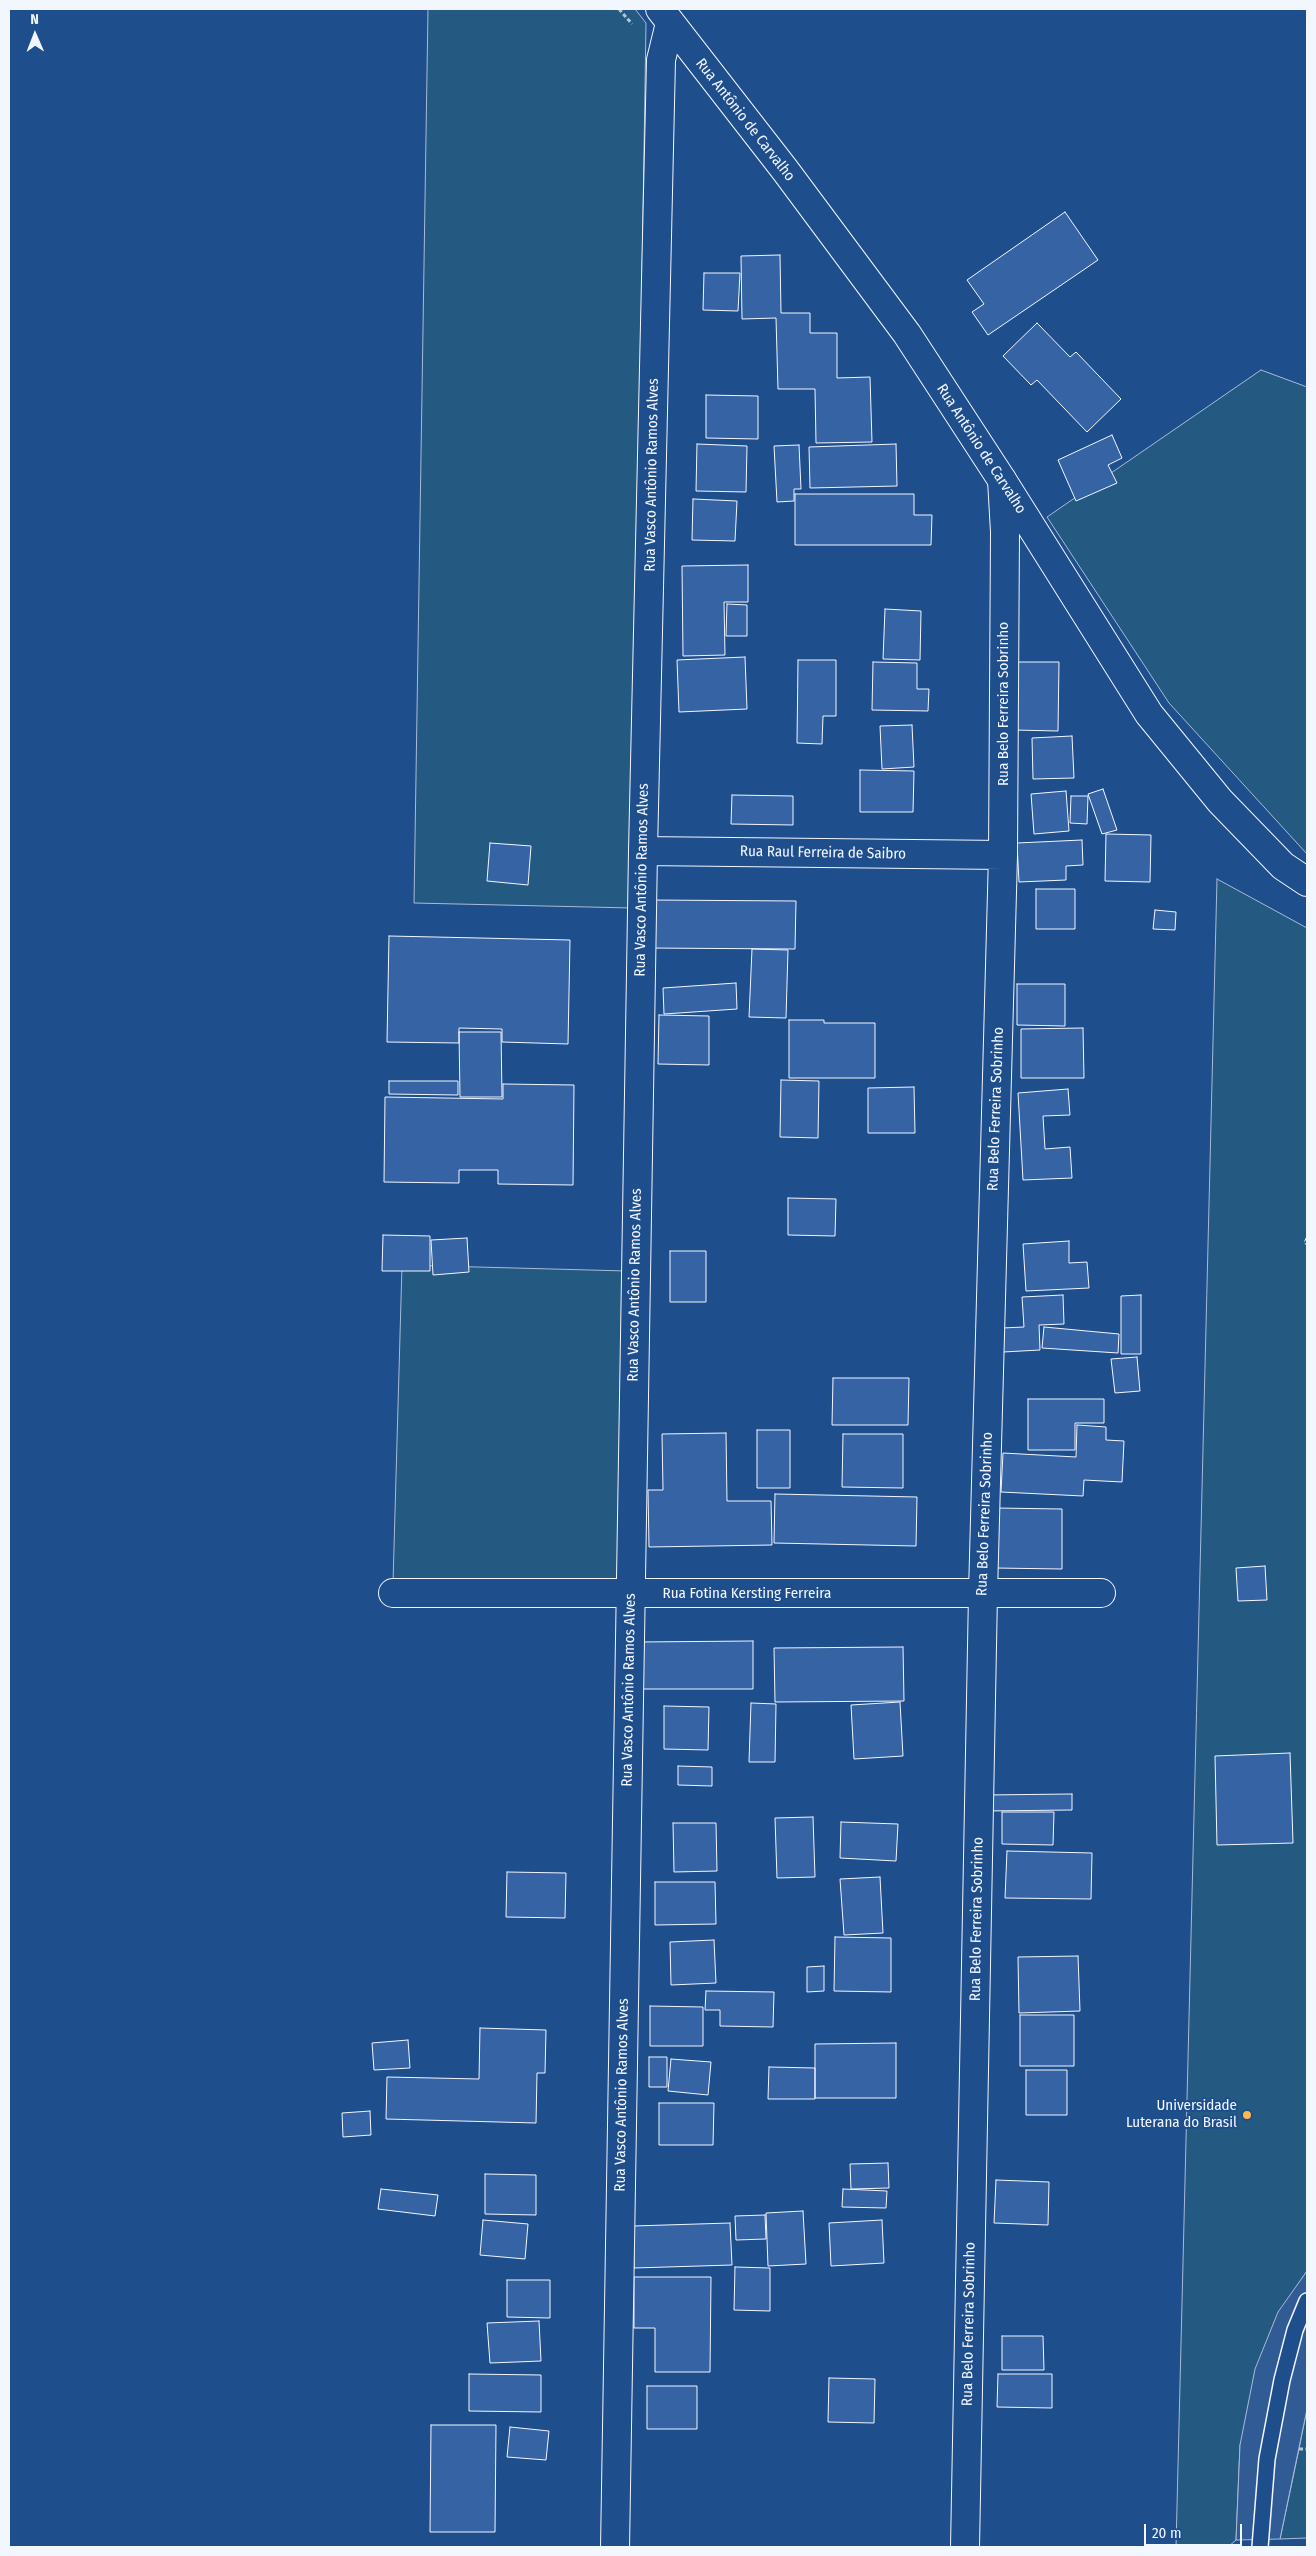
<!DOCTYPE html>
<html>
<head>
<meta charset="utf-8">
<style>
	body { margin:0 }
	#map { position:relative; width:1316px; height:2556px; overflow:hidden; background:#1f4e8c; font-family:"Fira Sans Condensed",sans-serif }
	canvas { display:block }
	.frame { position:absolute; inset:0; border:10px solid #f2f6ff; pointer-events:none }
	.north { position:absolute; left:10px; top:10px; width:50px; height:50px; -webkit-text-stroke:4px #1f4e8c; paint-order:stroke; rotate:359deg; font-size:14px; font-weight:700; line-height:20px; text-align:center; color:#f2f6ff }
	.north::after { content:''; display:block; margin:auto; width:18px; height:22px; background:#f2f6ff; clip-path:polygon(50% 0,100% 100%,50% 72%,0 100%) }
	.scale { position:absolute; left:1144px; top:2524px; width:98px; height:22px; box-sizing:border-box; border:2px solid #f2f6ff; border-top:0; padding-left:6px; font-size:15px; line-height:18px; white-space:nowrap; color:#f2f6ff; -webkit-text-stroke:4px #1f4e8c; paint-order:stroke }
</style>
</head>
<body>
<div id="map">
<canvas width="1316" height="2556"></canvas>
<div class="frame"></div>
<div class="north">N</div>
<div class="scale">20 m</div>
</div>
<script>
const g = document.querySelector('canvas').getContext('2d');
g.lineJoin = 'round';
function fillPath(path, color) { g.fillStyle = color; g.fill(path, 'evenodd'); }
const poly = rows => new Path2D(rows.map(r => 'M' + r).join(''));
function trace(path, color, width, dash) { g.strokeStyle = color; g.lineWidth = width; g.lineCap = dash ? 'butt' : 'round'; g.setLineDash(dash || []); g.stroke(path); }
function label(font, color, halo, rows, align = 'center') {
  g.font = font + ' "Fira Sans Condensed",sans-serif'; g.lineWidth = 4; g.setLineDash([]); g.textBaseline = 'middle'; g.strokeStyle = halo; g.fillStyle = color; for (const [text, x, y, turn = 0] of rows) {
    g.save(); g.translate(x, y); g.rotate((+turn || 0) * Math.PI / 180); g.textAlign = isNaN(turn) ? turn : align; if (halo) g.strokeText(text, 0, 0); g.fillText(text, 0, 0); g.restore();
  }
}
const green = poly([
	[428,9,635,9,646,23,632,908,414,903,428,9],
	[1261,370,1307,387,1307,854,1169,703,1047,517,1261,370],
	[1217,879,1307,928,1307,2271,1302,2278,1240,2445,1236,2540,1228,2547,1176,2547,1217,879],
	[402,1265,627,1271,619,1583,393,1583,402,1265],
	[1307,2409,1307,2538,1280,2539,1299,2449,1307,2409]
]);
fillPath(green, '#245a82');
trace(green, '#a8bbd7', 1);
const parking = poly([
	[1307,2271,1307,2409,1280,2539,1236,2540,1240,2445,1255,2369,1278,2312,1307,2271]
]);
fillPath(parking, '#305b95');
trace(parking, '#a8bbd7', 1);
const building = poly([
	[1065,212,1098,260,988,335,972,312,984,304,967,280,1065,212],
	[780,255,781,313,810,313,810,333,837,333,837,378,870,377,872,442,816,443,815,389,778,389,776,318,742,319,741,256,780,255],
	[704,273,740,273,738,311,703,310,704,273],
	[1037,323,1070,357,1076,352,1121,399,1087,432,1037,380,1031,385,1003,356,1037,323],
	[706,395,758,396,758,439,706,438,706,395],
	[1112,435,1122,458,1108,465,1117,483,1076,501,1058,460,1112,435],
	[697,444,747,446,746,492,696,491,697,444],
	[896,444,897,486,810,488,809,447,896,444],
	[799,445,801,489,794,489,794,501,777,502,774,446,799,445],
	[795,494,914,494,914,515,932,515,931,545,795,545,795,494],
	[693,499,737,501,735,541,692,540,693,499],
	[748,565,748,602,724,602,725,655,683,656,682,566,748,565],
	[727,604,747,605,747,636,726,636,727,604],
	[885,609,921,611,920,660,883,659,885,609],
	[745,657,747,709,679,712,677,660,745,657],
	[798,660,836,660,836,716,823,716,822,744,797,743,798,660],
	[873,662,917,663,917,689,929,689,928,711,872,710,873,662],
	[1015,662,1059,662,1058,731,1014,730,1015,662],
	[912,725,914,767,882,769,880,726,912,725],
	[1072,736,1074,778,1033,779,1032,738,1072,736],
	[860,770,914,771,913,812,860,812,860,770],
	[1103,789,1117,830,1102,834,1088,794,1103,789],
	[1066,791,1069,831,1034,834,1031,794,1066,791],
	[732,795,793,796,793,825,731,824,732,795],
	[1071,796,1088,796,1087,824,1070,823,1071,796],
	[1106,834,1151,835,1150,882,1105,881,1106,834],
	[1082,840,1083,865,1066,866,1066,880,1019,882,1017,843,1082,840],
	[490,843,531,846,528,885,487,881,490,843],
	[1036,889,1075,889,1075,929,1036,929,1036,889],
	[648,900,796,901,795,949,647,948,648,900],
	[1155,910,1176,912,1175,930,1153,929,1155,910],
	[389,936,570,940,568,1044,502,1042,502,1029,459,1028,459,1043,387,1042,389,936],
	[752,949,788,950,786,1018,749,1017,752,949],
	[736,983,737,1009,664,1014,663,988,736,983],
	[1017,984,1065,984,1065,1026,1017,1025,1017,984],
	[659,1015,709,1016,709,1065,658,1064,659,1015],
	[789,1020,824,1020,824,1023,875,1023,875,1078,789,1078,789,1020],
	[1083,1028,1084,1078,1021,1078,1021,1029,1083,1028],
	[459,1032,501,1032,502,1097,460,1097,459,1032],
	[781,1080,819,1081,818,1138,780,1137,781,1080],
	[389,1081,458,1081,458,1095,389,1094,389,1081],
	[503,1084,574,1085,573,1185,498,1184,498,1170,459,1170,459,1183,384,1182,385,1097,503,1099,503,1084],
	[914,1087,915,1133,868,1133,868,1088,914,1087],
	[1068,1089,1070,1115,1043,1116,1045,1149,1070,1147,1072,1178,1023,1180,1018,1093,1068,1089],
	[788,1198,836,1199,835,1236,788,1235,788,1198],
	[383,1235,430,1236,430,1271,382,1271,383,1235],
	[467,1238,469,1272,433,1275,431,1240,467,1238],
	[1069,1241,1069,1263,1087,1262,1089,1288,1026,1291,1023,1244,1069,1241],
	[670,1251,706,1251,706,1302,670,1302,670,1251],
	[1063,1295,1064,1324,1039,1325,1040,1350,1003,1352,1002,1328,1024,1327,1022,1297,1063,1295],
	[1141,1295,1141,1354,1121,1354,1121,1296,1141,1295],
	[1044,1327,1119,1334,1118,1353,1042,1348,1044,1327],
	[1137,1357,1140,1391,1115,1393,1111,1359,1137,1357],
	[833,1378,909,1378,908,1425,832,1425,833,1378],
	[1028,1399,1104,1399,1104,1423,1075,1423,1075,1450,1028,1450,1028,1399],
	[1077,1425,1106,1427,1106,1440,1124,1441,1122,1482,1084,1480,1083,1496,1001,1492,1003,1453,1076,1457,1077,1425],
	[757,1430,790,1430,790,1488,757,1488,757,1430],
	[726,1433,727,1501,771,1501,772,1545,649,1547,648,1490,663,1490,662,1434,726,1433],
	[843,1434,903,1434,903,1488,842,1487,843,1434],
	[775,1494,917,1497,916,1546,774,1543,775,1494],
	[995,1508,1062,1509,1062,1569,995,1568,995,1508],
	[1265,1566,1267,1600,1238,1601,1236,1568,1265,1566],
	[753,1641,753,1689,639,1689,639,1642,753,1641],
	[903,1647,904,1701,775,1702,774,1648,903,1647],
	[900,1702,903,1756,854,1759,851,1705,900,1702],
	[751,1703,776,1704,775,1762,749,1762,751,1703],
	[664,1706,709,1707,708,1750,664,1749,664,1706],
	[1290,1753,1293,1843,1217,1845,1215,1756,1290,1753],
	[678,1766,712,1767,712,1786,678,1785,678,1766],
	[1072,1794,1072,1810,985,1811,985,1795,1072,1794],
	[1002,1812,1054,1812,1053,1845,1002,1844,1002,1812],
	[813,1817,815,1877,777,1878,775,1818,813,1817],
	[841,1822,898,1824,896,1861,840,1858,841,1822],
	[673,1823,716,1823,717,1871,674,1872,673,1823],
	[1007,1851,1092,1853,1091,1899,1005,1898,1007,1851],
	[507,1872,566,1873,565,1918,506,1917,507,1872],
	[880,1877,883,1933,844,1935,840,1879,880,1877],
	[655,1882,715,1882,716,1924,655,1925,655,1882],
	[835,1937,891,1938,891,1992,834,1991,835,1937],
	[714,1940,716,1983,671,1985,670,1942,714,1940],
	[1078,1956,1080,2011,1019,2013,1018,1957,1078,1956],
	[824,1966,824,1991,807,1992,807,1967,824,1966],
	[706,1991,774,1992,773,2027,720,2026,720,2010,705,2010,706,1991],
	[650,2006,703,2007,703,2046,650,2046,650,2006],
	[1020,2015,1074,2015,1074,2066,1020,2066,1020,2015],
	[480,2028,546,2030,545,2073,537,2073,536,2123,386,2119,387,2077,479,2079,480,2028],
	[408,2040,410,2068,374,2070,372,2043,408,2040],
	[896,2043,896,2098,815,2098,815,2044,896,2043],
	[649,2057,667,2057,667,2087,649,2087,649,2057],
	[671,2059,711,2062,708,2095,668,2091,671,2059],
	[769,2067,815,2068,815,2099,768,2099,769,2067],
	[1026,2070,1067,2070,1067,2115,1026,2115,1026,2070],
	[659,2103,714,2103,713,2145,659,2145,659,2103],
	[370,2111,371,2135,343,2137,342,2113,370,2111],
	[888,2163,889,2188,851,2189,850,2164,888,2163],
	[485,2174,536,2175,536,2215,485,2214,485,2174],
	[996,2180,1049,2182,1048,2225,994,2223,996,2180],
	[381,2189,438,2195,435,2216,378,2209,381,2189],
	[843,2189,887,2191,886,2208,842,2207,843,2189],
	[803,2211,806,2264,768,2266,766,2213,803,2211],
	[765,2215,766,2239,736,2240,735,2216,765,2215],
	[483,2220,528,2224,525,2259,480,2255,483,2220],
	[882,2220,884,2263,831,2266,829,2223,882,2220],
	[730,2223,732,2265,634,2268,633,2226,730,2223],
	[735,2267,770,2268,770,2311,734,2310,735,2267],
	[634,2277,711,2277,710,2372,655,2372,655,2328,634,2328,634,2277],
	[507,2280,550,2280,550,2318,507,2317,507,2280],
	[539,2321,541,2361,490,2363,487,2323,539,2321],
	[1002,2336,1043,2336,1044,2370,1002,2370,1002,2336],
	[469,2374,541,2375,541,2412,469,2411,469,2374],
	[998,2374,1052,2374,1052,2408,997,2407,998,2374],
	[829,2378,875,2379,874,2423,828,2422,829,2378],
	[647,2386,697,2386,697,2429,647,2429,647,2386],
	[431,2425,496,2425,495,2532,430,2532,431,2425],
	[510,2427,549,2431,546,2460,507,2457,510,2427]
]);
fillPath(building, '#3563a3');
trace(building, '#f2f6ff', 1);
const lane = poly([
	[1260,2547,1267,2459,1282,2380,1295,2330,1307,2301]
]);
const street = poly([
	[643,851,1003,855],
	[393,1593,1101,1593],
	[615,2547,643,851,661,60,670,23],
	[965,2547,983,1593,1003,855,1005,532,1002,480]
]);
const secondary = poly([
	[660,9,785,170,907,334,1002,480,1149,714,1220,801,1283,866,1307,882]
]);
trace(lane, '#f2f6ff', 18);
trace(street, '#f2f6ff', 30);
trace(secondary, '#f2f6ff', 30);
trace(poly([
	[619,9,632,24],
	[1299,2449,1307,2449]
]), '#b3c4dc', 3, [4, 2.5]);
trace(lane, '#1f4e8c', 15);
trace(street, '#1f4e8c', 28);
trace(secondary, '#1f4e8c', 28);
trace(poly([
	[1307,1236,1304,1243,1307,1245]
]), '#f2f6ff', 1, [6, 2.5]);
for (const [x, y, r, color] of [
	[1247,2115,5,"#ffb74d"]
]) { const dot = new Path2D(); dot.arc(x, y, r, 0, 2 * Math.PI); g.fillStyle = color; g.fill(dot); trace(dot, '#1f4e8c', 2); }
label('15px', '#f2f6ff', '#1f4e8c', [
	["Rua Antônio de Carvalho",745,120,52],
	["Rua Antônio de Carvalho",981,449,57],
	["Rua Vasco Antônio Ramos Alves",652,475,-89],
	["Rua Belo Ferreira Sobrinho",1004,704,-90],
	["Rua Raul Ferreira de Saibro",823,853,1],
	["Rua Vasco Antônio Ramos Alves",642,880,-89],
	["Rua Belo Ferreira Sobrinho",996,1109,-88],
	["Rua Vasco Antônio Ramos Alves",635,1285,-89],
	["Rua Belo Ferreira Sobrinho",985,1514,-88],
	["Rua Fotina Kersting Ferreira",747,1594],
	["Rua Vasco Antônio Ramos Alves",629,1690,-89],
	["Rua Belo Ferreira Sobrinho",977,1919,-89],
	["Rua Vasco Antônio Ramos Alves",622,2095,-89],
	["Rua Belo Ferreira Sobrinho",969,2324,-89]
]);
label('15px', '#f2f6ff', '#1f4e8c', [
	["Universidade",1237,2106],
	["Luterana do Brasil",1237,2123]
], 'right');
</script>
</body>
</html>
